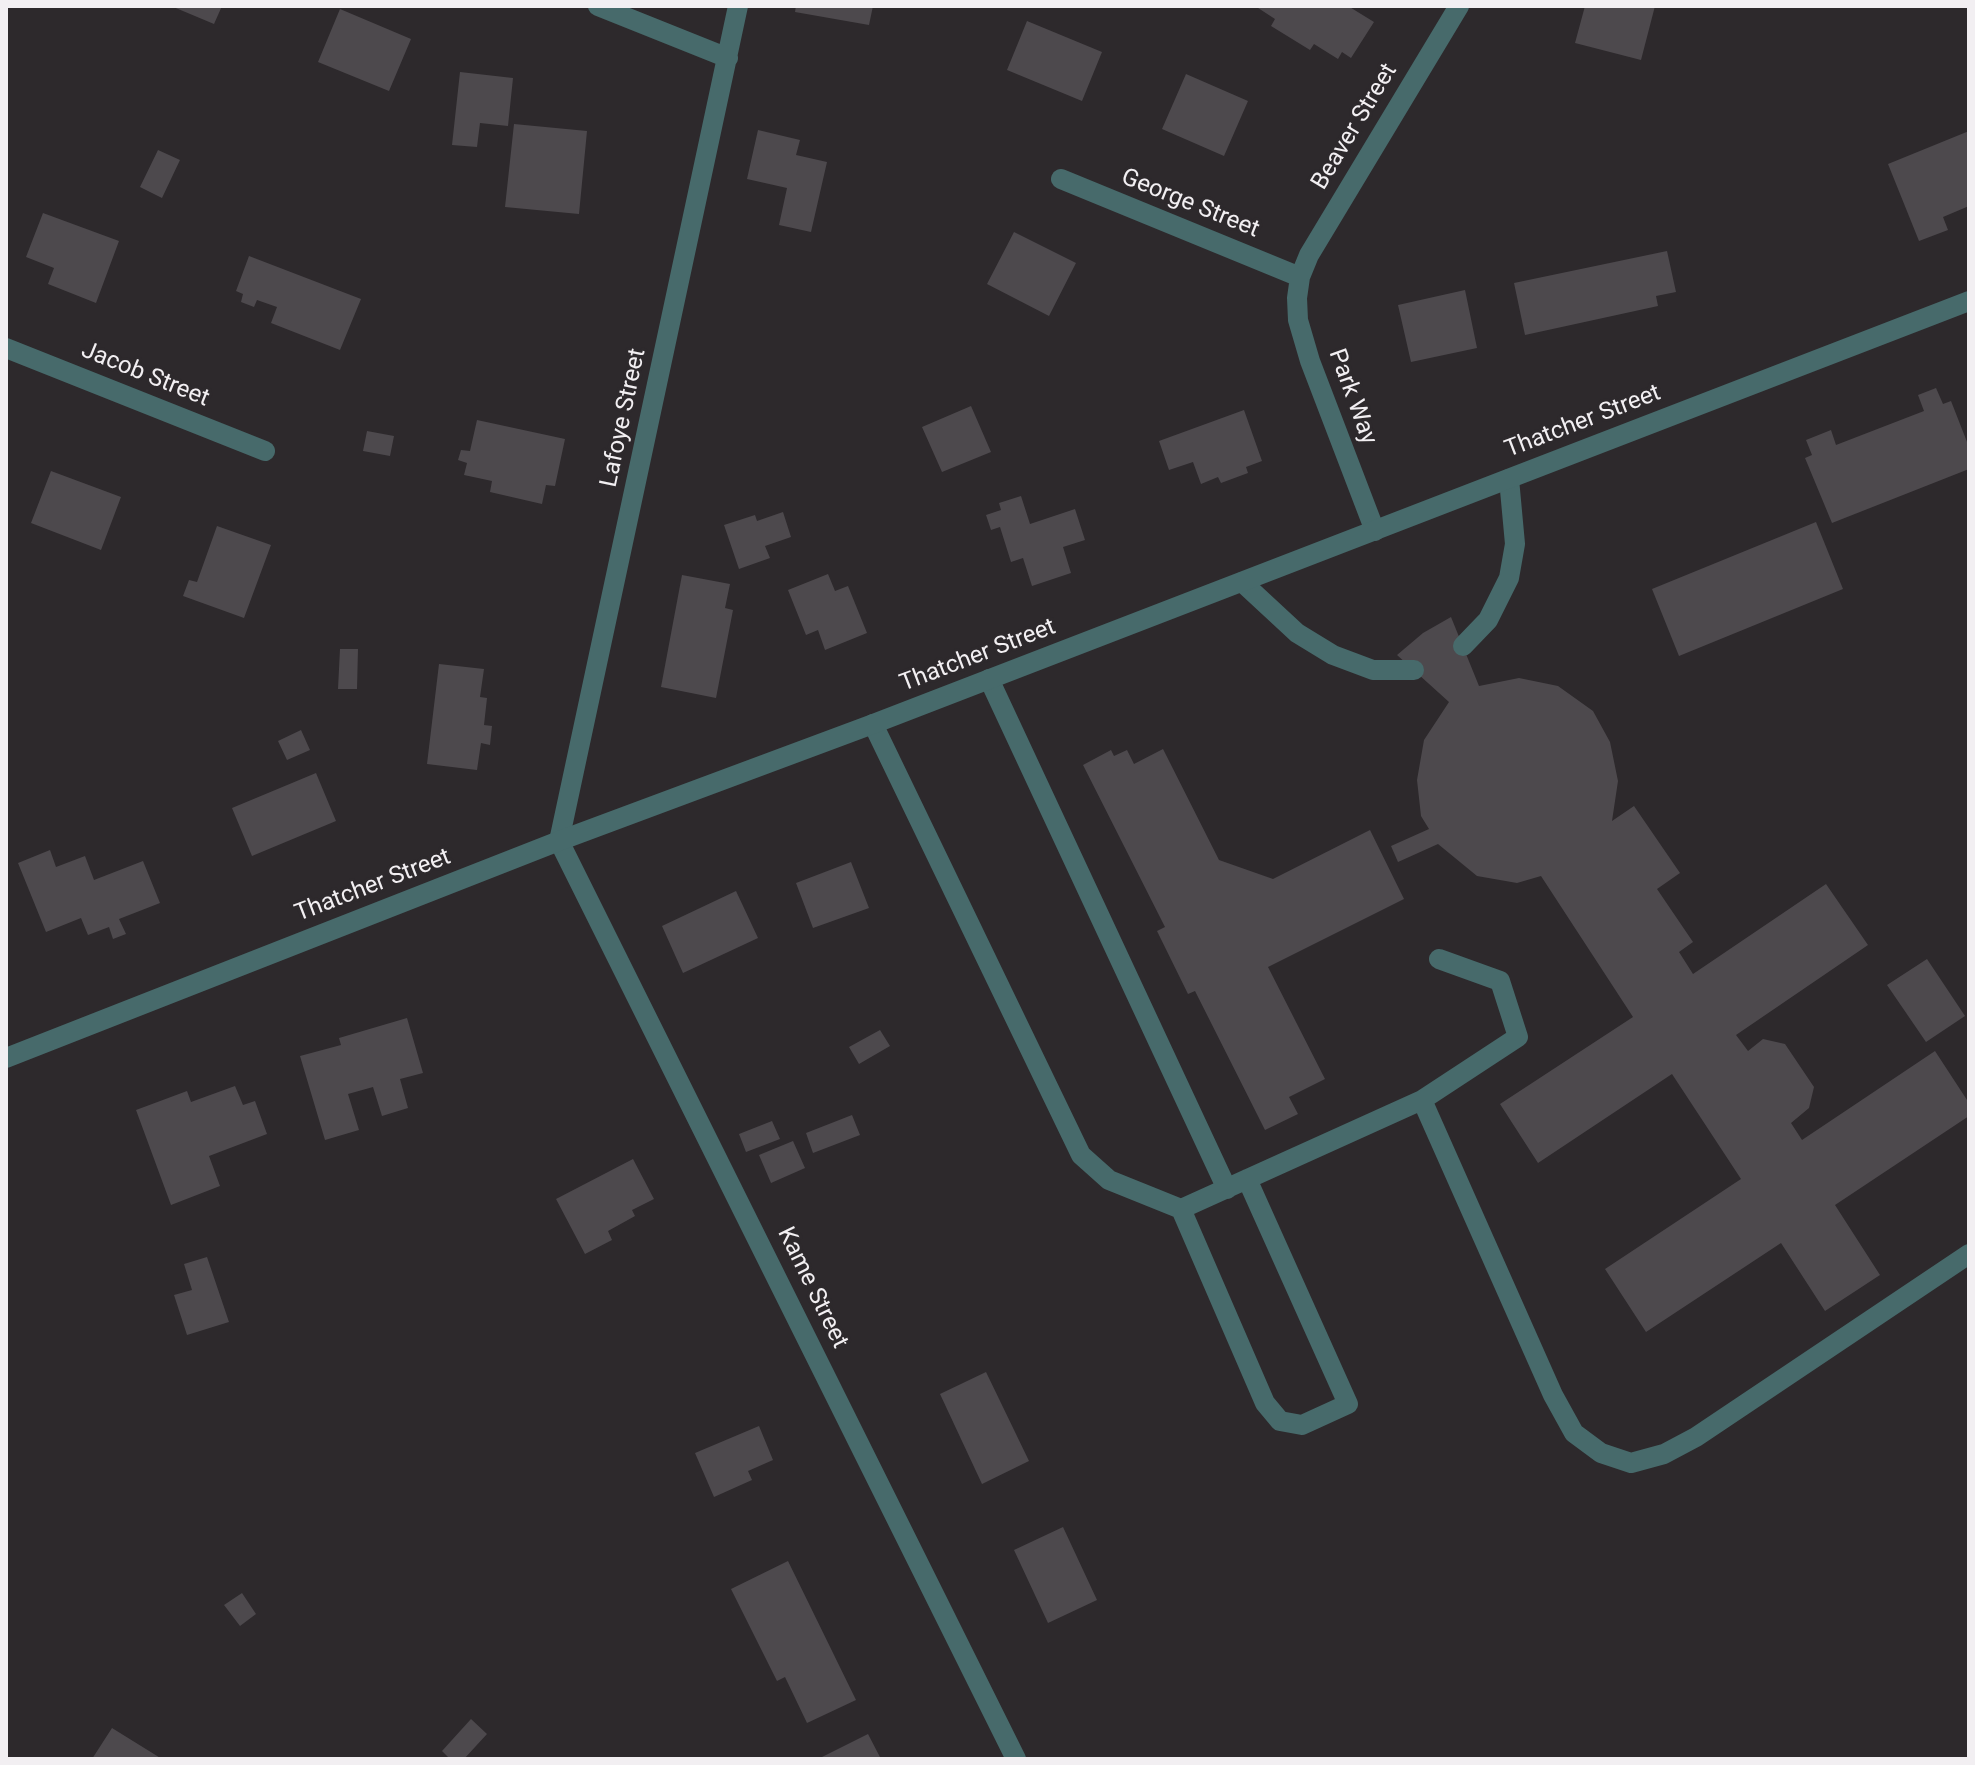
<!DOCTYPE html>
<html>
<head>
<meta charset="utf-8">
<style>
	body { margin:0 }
	#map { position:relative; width:1975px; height:1765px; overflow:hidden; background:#2d292c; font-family:Roboto,sans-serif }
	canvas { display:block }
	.frame { position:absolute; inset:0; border:8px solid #f2eff2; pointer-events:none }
</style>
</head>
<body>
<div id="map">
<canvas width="1975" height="1765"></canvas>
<div class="frame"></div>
</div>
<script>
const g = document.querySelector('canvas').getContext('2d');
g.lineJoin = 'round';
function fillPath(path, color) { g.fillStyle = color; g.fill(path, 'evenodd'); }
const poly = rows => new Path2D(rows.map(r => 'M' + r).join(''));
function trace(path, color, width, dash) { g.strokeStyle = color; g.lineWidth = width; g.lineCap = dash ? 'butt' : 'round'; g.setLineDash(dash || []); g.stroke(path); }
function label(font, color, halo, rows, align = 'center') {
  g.font = font + ' Roboto,sans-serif'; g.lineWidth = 6; g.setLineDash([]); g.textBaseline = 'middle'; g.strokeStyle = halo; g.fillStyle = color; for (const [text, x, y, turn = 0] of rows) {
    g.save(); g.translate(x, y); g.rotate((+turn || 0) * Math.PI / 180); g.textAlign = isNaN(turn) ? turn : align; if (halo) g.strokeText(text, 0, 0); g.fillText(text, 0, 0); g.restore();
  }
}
fillPath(poly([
	[171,6,222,6,214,24],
	[796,6,873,6,869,25,795,12],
	[1255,6,1348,6,1374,22,1351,58,1342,52,1338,59,1314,44,1310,50,1271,26,1275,19],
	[1585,6,1655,6,1641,60,1575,43],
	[340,9,411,39,389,91,318,62],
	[1027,21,1102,52,1082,101,1007,70],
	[460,72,513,78,508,126,480,123,477,147,452,145],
	[1186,74,1248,101,1224,156,1162,129],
	[514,124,587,131,579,214,505,207],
	[758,130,800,140,796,155,827,162,811,232,779,225,787,188,747,179],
	[1969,131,1969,206,1943,217,1948,230,1919,241,1888,164],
	[158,150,180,160,162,198,140,187],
	[43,213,119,241,96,303,48,284,54,268,26,257],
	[1014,232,1076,263,1049,316,987,284],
	[1667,251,1676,292,1656,296,1658,306,1525,335,1514,283],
	[249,256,361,299,340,350,271,323,277,307,257,300,254,307,241,302,243,294,236,291],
	[1465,290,1477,348,1411,362,1398,305],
	[1936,388,1943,404,1951,401,1969,447,1969,469,1832,523,1805,458,1812,455,1806,440,1831,430,1836,445,1924,411,1918,395],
	[971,406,991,452,942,472,922,427],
	[1244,410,1262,461,1246,467,1248,473,1221,483,1218,477,1201,484,1193,462,1169,470,1159,441],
	[477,420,565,439,555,486,546,485,542,504,490,492,492,481,464,475,467,463,458,460,461,450,470,451],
	[367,431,394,436,390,456,363,451],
	[51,471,121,497,101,550,31,523],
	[1021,496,1030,524,1075,509,1085,540,1063,547,1071,573,1032,586,1023,558,1011,562,1000,527,991,530,986,515,1001,510,999,503],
	[783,512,791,537,765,546,770,558,739,569,724,525,755,515,757,521],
	[1816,522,1843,589,1679,656,1652,589],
	[217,526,271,545,244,618,183,596,189,580,197,582],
	[828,574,835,591,848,586,867,633,825,650,818,630,806,635,788,590],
	[682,575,730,584,725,608,733,610,716,698,661,687],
	[1451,617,1479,686,1519,678,1558,686,1593,711,1610,742,1618,781,1612,821,1634,806,1680,873,1657,889,1693,942,1679,952,1693,974,1826,884,1868,945,1736,1035,1748,1051,1763,1039,1785,1044,1814,1087,1809,1108,1791,1123,1802,1140,1935,1051,1969,1103,1969,1116,1835,1205,1880,1275,1825,1311,1781,1243,1646,1332,1605,1269,1741,1179,1672,1074,1538,1163,1500,1104,1633,1017,1541,876,1517,883,1477,876,1438,844,1398,862,1391,846,1429,829,1421,816,1417,780,1424,740,1449,702,1397,655,1423,633],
	[340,649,358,649,357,689,338,689],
	[439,664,484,669,480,697,487,698,484,725,492,726,490,745,481,743,477,770,427,764],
	[301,730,310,750,287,760,278,741],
	[1163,749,1219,860,1273,879,1370,830,1404,899,1268,967,1325,1079,1289,1097,1298,1114,1265,1130,1195,991,1188,994,1157,931,1165,927,1083,765,1111,750,1114,756,1127,750,1134,764],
	[316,773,336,821,252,856,232,808],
	[50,850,56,867,85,856,94,880,143,861,160,903,119,919,126,934,113,939,109,927,88,935,81,918,46,932,18,863],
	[851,862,869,908,813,928,796,883],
	[736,891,758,938,683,973,662,926],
	[1927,959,1965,1016,1926,1042,1887,985],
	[407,1018,423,1073,400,1079,408,1108,382,1116,373,1087,348,1094,359,1130,325,1140,300,1056,341,1045,339,1038],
	[880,1030,890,1046,859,1064,849,1047],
	[235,1086,243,1105,255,1101,267,1134,209,1156,220,1186,171,1205,136,1110,187,1091,191,1102],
	[852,1115,860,1135,813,1153,806,1133],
	[772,1121,780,1139,746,1152,739,1134],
	[793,1141,805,1168,771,1183,759,1155],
	[633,1159,654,1199,632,1210,635,1216,608,1231,612,1240,585,1254,556,1199],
	[207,1257,229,1322,187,1335,174,1295,192,1290,184,1264],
	[986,1372,1029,1461,982,1484,940,1394],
	[759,1426,773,1460,748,1471,752,1480,714,1497,695,1453],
	[1063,1527,1097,1600,1048,1623,1014,1550],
	[788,1561,856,1700,807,1723,785,1677,777,1681,731,1589],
	[242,1593,256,1614,240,1626,224,1605],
	[471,1719,487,1734,464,1759,450,1759,442,1751],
	[112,1728,162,1759,92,1759],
	[868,1734,881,1759,818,1759]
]), '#4d494d');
trace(poly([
	[1242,582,1297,633,1333,655,1373,670,1414,670],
	[1463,646,1488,620,1509,578,1515,544,1509,479],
	[989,679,1227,1189],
	[873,724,1081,1155,1109,1180,1181,1209,1422,1100,1553,1395,1574,1433,1601,1453,1631,1463,1664,1454,1696,1437,1969,1254],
	[1422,1100,1518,1037,1500,981,1439,959],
	[1181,1209,1265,1403,1280,1421,1302,1425,1348,1404,1247,1179]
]), '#476a6b', 20);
trace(poly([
	[598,6,728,58],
	[738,6,559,841,1016,1759],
	[1061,179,1300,277],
	[6,348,265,451],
	[1375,531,1310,361,1298,320,1297,298,1300,277,1309,255,1459,6]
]), '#476a6b', 20);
trace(poly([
	[6,1058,559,841,873,724,1969,301]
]), '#476a6b', 20);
label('24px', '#f2eff2', '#2d292c', [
	["Beaver Street",1355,127,-59],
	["George Street",1190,204,22],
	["Jacob Street",145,375,22],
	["Park Way",1352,397,70],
	["Lafoye Street",624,418,-78],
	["Thatcher Street",1583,422,-21],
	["Thatcher Street",978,656,-21],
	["Thatcher Street",373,886,-21],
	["Kame Street",812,1288,64]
]);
</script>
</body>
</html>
